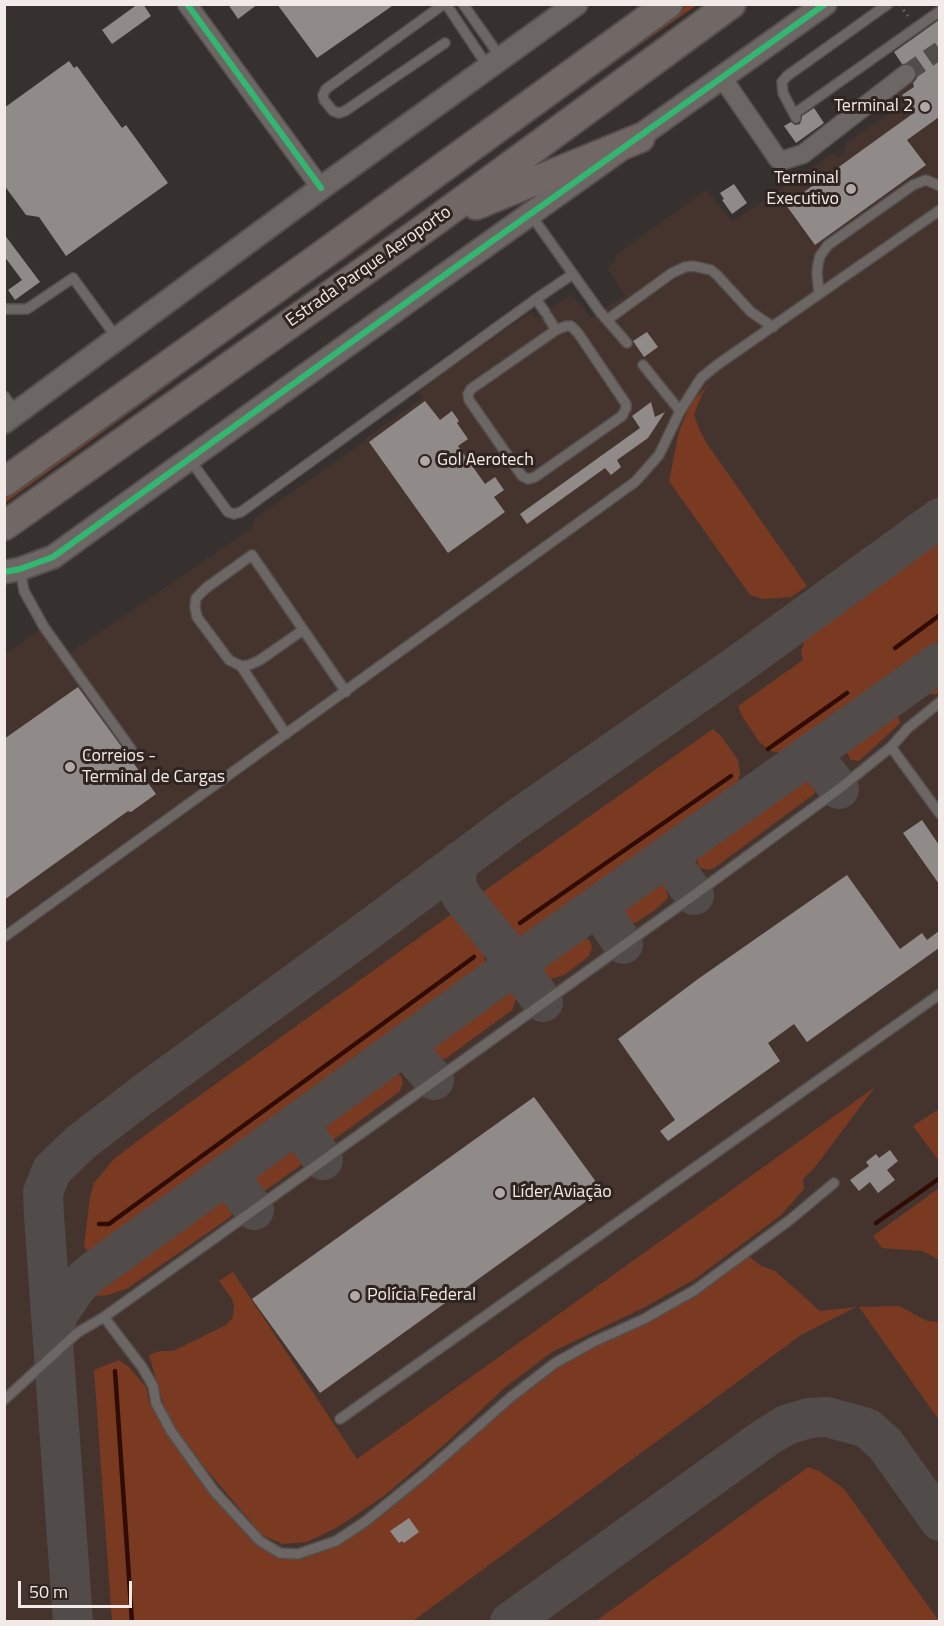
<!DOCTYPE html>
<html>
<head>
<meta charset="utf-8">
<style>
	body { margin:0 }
	#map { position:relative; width:944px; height:1626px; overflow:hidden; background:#36302e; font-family:"Titillium Web",sans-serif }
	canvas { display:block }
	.frame { position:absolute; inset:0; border:6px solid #f2eae7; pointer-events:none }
	.scale { position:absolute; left:18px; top:1581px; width:114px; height:27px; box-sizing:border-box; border:3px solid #f2eae7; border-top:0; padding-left:8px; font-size:18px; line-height:21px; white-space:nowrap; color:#f2eae7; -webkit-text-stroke:4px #302420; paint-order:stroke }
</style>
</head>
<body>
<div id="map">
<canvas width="944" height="1626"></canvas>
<div class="frame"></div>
<div class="scale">50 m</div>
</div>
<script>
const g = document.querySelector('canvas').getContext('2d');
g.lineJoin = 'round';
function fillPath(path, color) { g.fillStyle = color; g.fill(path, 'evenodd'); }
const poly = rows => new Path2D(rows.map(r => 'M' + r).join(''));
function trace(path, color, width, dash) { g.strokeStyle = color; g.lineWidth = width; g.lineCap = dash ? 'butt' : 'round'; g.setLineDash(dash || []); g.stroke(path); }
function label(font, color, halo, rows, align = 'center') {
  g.font = font + ' "Titillium Web",sans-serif'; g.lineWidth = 6; g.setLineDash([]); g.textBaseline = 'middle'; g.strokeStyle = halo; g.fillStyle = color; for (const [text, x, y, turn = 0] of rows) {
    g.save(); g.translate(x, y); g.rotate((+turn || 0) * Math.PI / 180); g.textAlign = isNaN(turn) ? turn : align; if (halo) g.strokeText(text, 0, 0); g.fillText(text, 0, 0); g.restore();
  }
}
fillPath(poly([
	[939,64,939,1621,5,1621,4,655,49,623,70,653,252,528,255,518,366,440,366,438,423,398,417,391,531,312,535,318,572,294,591,318,625,295,607,268,615,262,615,255,706,190,732,222,833,153,837,158,843,155,846,143,888,114,892,97]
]), '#45342e');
fillPath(poly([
	[674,5,697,5,562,99,341,262,342,253],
	[214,345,171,383,5,503,4,488],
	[709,384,702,394,694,415,699,429,707,444,807,586,791,597,763,599,750,595,669,481,679,432,687,412,692,402],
	[939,539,939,644,794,749,782,753,771,751,760,743,742,716,738,706,803,660,801,653,805,638],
	[939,676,939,693,934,695,930,693,929,687,932,682],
	[891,711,898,714,900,723,859,761,851,760,847,753,849,742],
	[713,729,721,736,738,760,740,773,738,785,734,793,530,938,518,940,509,938,502,932,486,908,480,894],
	[804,776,814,778,820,786,814,794,714,868,707,870,699,867,696,857,698,849,797,778],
	[659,882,665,885,668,898,655,910,635,923,625,920,622,917,621,905,649,883],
	[456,911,483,950,485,961,479,972,95,1249,88,1251,84,1247,90,1197,94,1183,114,1159,152,1130],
	[577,937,585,937,590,941,592,947,589,956,564,975,546,980,536,976,530,970],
	[513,984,516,987,518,994,512,1010,445,1059,437,1057,432,1046,434,1039],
	[394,1072,401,1076,403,1083,399,1092,329,1143,324,1143,319,1138,316,1132,319,1123,325,1116,385,1074],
	[875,1087,815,1167,803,1179,804,1189,781,1215,695,1279,643,1308,552,1352,504,1388,446,1443,384,1496,336,1528,307,1542,283,1544,262,1535,194,1455,166,1413,149,1355,160,1351,173,1351,226,1325,233,1317,234,1306,232,1299,219,1281,233,1272,357,1459],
	[939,1109,939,1161,913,1126],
	[291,1148,299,1151,303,1158,301,1165,259,1195,250,1187,250,1178,253,1169,280,1150],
	[939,1188,939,1260,923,1251,882,1248,873,1236],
	[221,1194,228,1198,234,1207,233,1213,229,1218,128,1288,108,1295,98,1296,93,1292,90,1286,213,1195],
	[748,1256,761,1266,775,1271,820,1311,856,1307,801,1335,413,1621,112,1621,94,1370,119,1360,129,1367,146,1387,149,1401,180,1452,215,1498,255,1542,294,1555,335,1542,546,1370],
	[899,1306,927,1321,939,1322,939,1420,859,1307],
	[808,1467,819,1471,844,1489,939,1621,596,1621]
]), '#7a3a22');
trace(poly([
	[895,648,940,615],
	[768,749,847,693],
	[520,923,731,776],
	[876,1223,940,1178],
	[99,1224,109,1224,474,957],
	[115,1371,132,1622]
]), '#310c04', 4.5);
trace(poly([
	[802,760,811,758,816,760,839,789],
	[460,861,456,873,457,886,462,897,509,955],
	[658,863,670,864,675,867,694,895],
	[605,901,605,917,623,944],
	[523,960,522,969,525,978,543,1002],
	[399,1050,411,1053,434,1080],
	[288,1130,305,1134,323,1160],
	[218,1181,227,1180,236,1185,254,1210],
	[53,1333,58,1314,78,1285,90,1274,513,966,940,662],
	[73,1622,44,1216,43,1192,52,1170,80,1143,141,1096,367,931,513,822,738,665,940,518],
	[510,1622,765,1438,786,1425,809,1418,827,1417,867,1428,885,1444,940,1521]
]), '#514c4a', 40);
fillPath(poly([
	[138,4,143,4,151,16,112,44,102,30],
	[228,4,258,4,238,19],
	[277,4,395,4,317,58],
	[939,20,939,117,907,140,926,165,815,245,786,205,915,112,902,95,914,87,913,83,917,78,917,72,911,64,902,64,894,52],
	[69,61,74,68,77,66,122,128,126,125,168,183,66,256,39,217,26,215,4,185,4,108],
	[814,108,824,123,796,143,784,126,791,122,795,125,800,124,802,116],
	[734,184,747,203,732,214,722,200,724,199,720,193],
	[4,234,40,282,15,300,8,290,22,280,4,256],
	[647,332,658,347,644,357,633,341],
	[425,401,440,420,452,411,459,421,457,423,468,439,458,446,485,484,495,477,504,490,494,497,505,512,448,553,369,442],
	[651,402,655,417,665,412,648,438,617,460,621,467,611,475,605,468,527,524,520,514,640,428,632,416],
	[78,687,156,794,131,812,128,811,4,900,4,739],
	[922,820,939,845,939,884,903,833],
	[847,875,900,949,922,933,927,940,939,931,939,948,807,1042,794,1024,768,1043,780,1061,668,1141,660,1131,675,1120,618,1039,698,979],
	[534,1097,602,1190,320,1393,252,1299],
	[890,1150,898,1161,887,1170,895,1180,878,1193,870,1182,859,1191,850,1180,869,1166,866,1162,876,1154,879,1158],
	[409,1518,419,1532,404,1543,402,1541,399,1543,390,1531]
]), '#908b89');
trace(poly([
	[906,74,940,50]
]), '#524c4a', 18, [18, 9]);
const service = poly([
	[444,4,326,89,323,95,324,100,333,111,339,113,345,111,445,43],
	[446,4,488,67],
	[463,4,501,58],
	[794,114,940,11],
	[796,118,783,93,782,82,787,76,888,4],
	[531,215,600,312,627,343],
	[819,294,817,273,818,264,820,256,828,245,913,185,926,180,940,186],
	[536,299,545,312],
	[4,309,27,309,73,278,117,338],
	[548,317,556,330],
	[607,320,672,273,685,267,693,266,711,270,717,275,751,312,773,327],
	[566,326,571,326,578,333,626,404,626,408,622,416,535,477,528,479,522,476,469,400,468,394,471,389,556,330,566,326],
	[643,365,680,411],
	[4,396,17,413],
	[190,460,228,512,234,514,241,512,536,299,573,274],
	[20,569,24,591,44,627,131,749],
	[303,630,260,660,249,665,241,666,229,660,197,617,195,607,196,598,206,588,252,555,346,692],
	[241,666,286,734],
	[891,747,908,728,940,702],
	[4,937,635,482,659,455,680,411,701,378,717,365,940,210],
	[104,1317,142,1367,153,1386,156,1403,171,1431,214,1491,260,1541,280,1553,298,1554,336,1541,366,1521,425,1473,511,1397,555,1363,593,1342,644,1319,695,1290,791,1219,834,1183],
	[4,1400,77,1333,104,1317,254,1210,694,895,839,789,891,747,940,814],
	[340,1419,940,994]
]);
const minor = poly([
	[187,4,321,188],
	[723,79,778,159,784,160,803,154,906,74]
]);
const tertiary = poly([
	[4,422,321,188,576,4],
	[4,572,20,569,53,557,439,279,825,4]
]);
const primary = poly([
	[476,205,640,138],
	[4,482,324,254,668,4],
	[4,526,435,221,731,4]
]);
trace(service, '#544f4d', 12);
trace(minor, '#544f4d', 21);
trace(tertiary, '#544f4d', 26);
trace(primary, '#544f4d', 32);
trace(poly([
	[900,5,910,19]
]), '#6e6a69', 3, [1.5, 4.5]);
trace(service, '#6c6765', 9);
trace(minor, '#6c6765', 18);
trace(tertiary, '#6c6765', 22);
trace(primary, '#716764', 28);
trace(poly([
	[187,4,321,188],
	[4,572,20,569,53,557,439,279,825,4]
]), '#33b770', 6);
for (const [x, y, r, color] of [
	[925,107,6,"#b0a9a6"],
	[851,189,6,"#b0a9a6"],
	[425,461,6,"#b0a9a6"],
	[70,767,6,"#b0a9a6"],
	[500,1193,6,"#b0a9a6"],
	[355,1296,6,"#b0a9a6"]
]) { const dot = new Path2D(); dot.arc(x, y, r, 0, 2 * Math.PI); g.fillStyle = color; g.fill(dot); trace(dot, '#302420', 2); }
label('18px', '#f2eae7', '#302420', [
	["Terminal 2",913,107,"right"],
	["Terminal",839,179,"right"],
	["Executivo",839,200,"right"],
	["Gol Aerotech",437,461],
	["Correios -",82,757],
	["Terminal de Cargas",82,778],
	["Líder Aviação",512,1193],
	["Polícia Federal",367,1296]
], 'left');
label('18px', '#f2eae7', '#302420', [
	["Estrada Parque Aeroporto",369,267,-35]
]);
</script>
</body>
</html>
